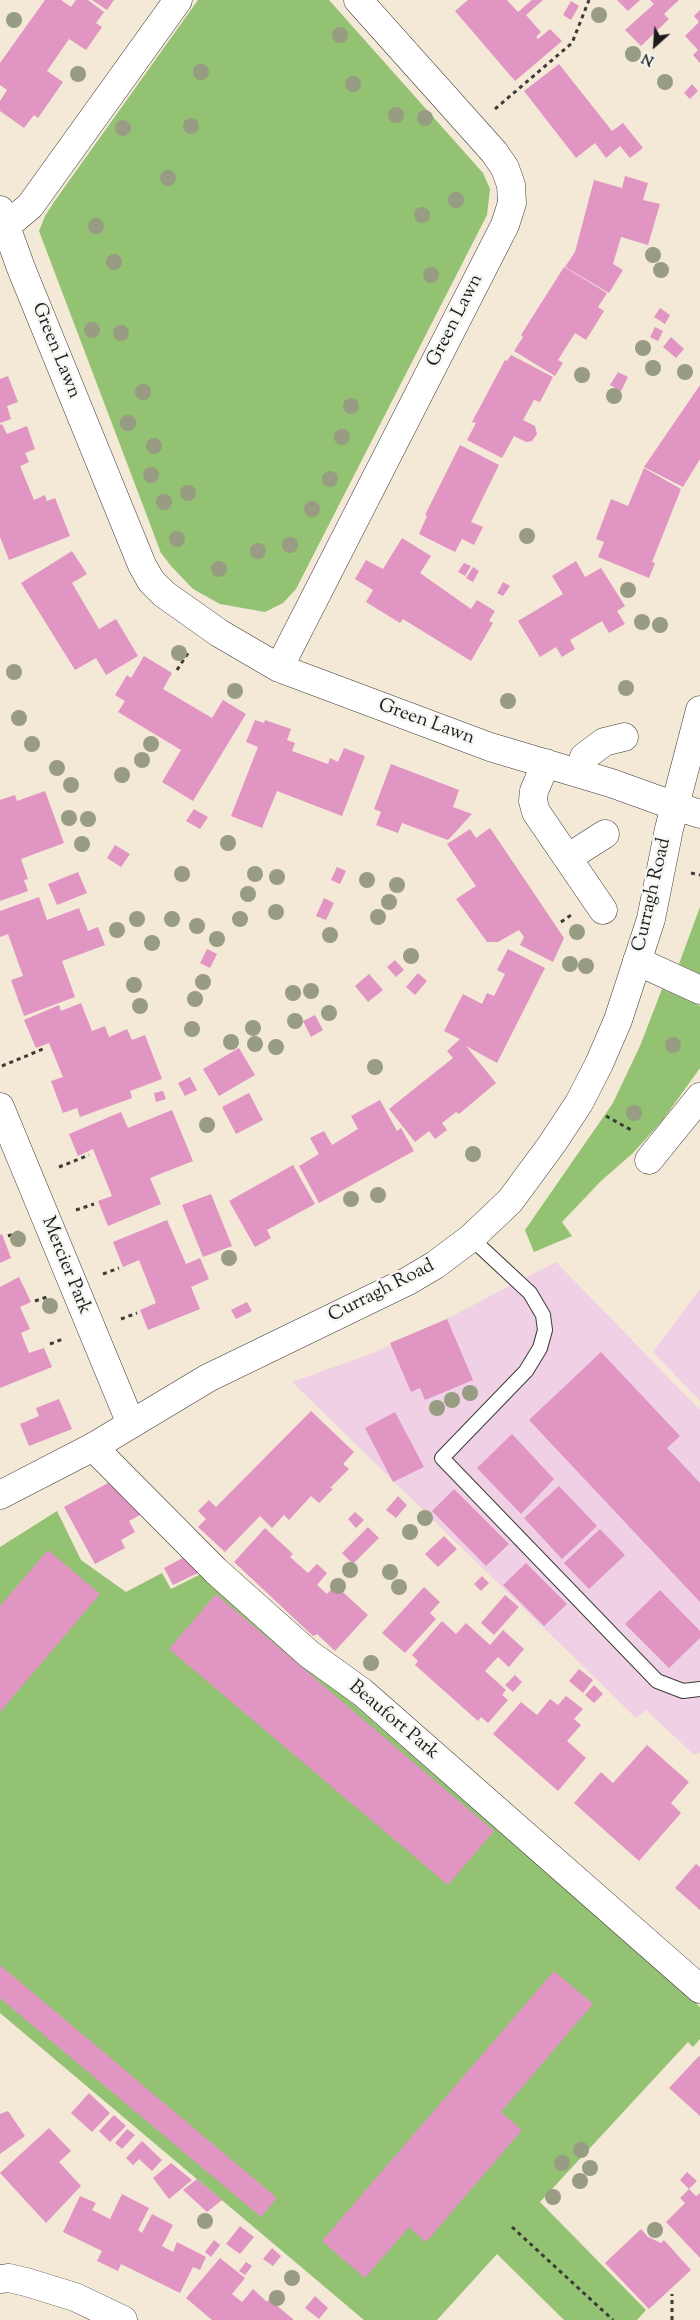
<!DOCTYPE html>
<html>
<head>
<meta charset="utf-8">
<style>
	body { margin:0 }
	#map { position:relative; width:700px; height:2320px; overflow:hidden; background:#f4e8d7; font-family:"Sorts Mill Goudy",serif }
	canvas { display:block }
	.north { position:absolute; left:630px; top:20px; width:50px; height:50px; -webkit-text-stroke:4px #f6f6f2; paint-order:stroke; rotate:206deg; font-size:14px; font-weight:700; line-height:20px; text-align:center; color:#1c1c1c }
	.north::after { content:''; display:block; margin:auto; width:18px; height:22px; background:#1c1c1c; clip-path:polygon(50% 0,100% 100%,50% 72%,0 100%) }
</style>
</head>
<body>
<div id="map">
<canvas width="700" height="2320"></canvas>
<div class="north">N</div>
</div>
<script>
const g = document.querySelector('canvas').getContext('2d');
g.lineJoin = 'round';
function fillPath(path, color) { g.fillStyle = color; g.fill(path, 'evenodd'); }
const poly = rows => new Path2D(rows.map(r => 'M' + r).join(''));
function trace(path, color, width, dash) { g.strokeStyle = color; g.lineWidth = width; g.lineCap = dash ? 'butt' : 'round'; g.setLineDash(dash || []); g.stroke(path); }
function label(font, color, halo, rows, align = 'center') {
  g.font = font + ' "Sorts Mill Goudy",serif'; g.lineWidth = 5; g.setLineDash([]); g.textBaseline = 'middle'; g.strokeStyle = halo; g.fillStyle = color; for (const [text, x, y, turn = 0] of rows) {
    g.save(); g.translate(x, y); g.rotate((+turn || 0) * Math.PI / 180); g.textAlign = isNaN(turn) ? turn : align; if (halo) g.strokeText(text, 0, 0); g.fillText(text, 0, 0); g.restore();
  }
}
fillPath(poly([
	[556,1262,700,1410,700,1752,694,1755,646,1710,636,1718,292,1382,376,1352,450,1317],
	[700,1289,700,1401,653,1352]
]), '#f0d0e4');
fillPath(poly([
	[198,0,329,0,483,173,490,189,487,215,296,589,283,603,265,612,220,604,193,589,171,566,161,553,39,231,45,216,54,202],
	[700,907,700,974,679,964],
	[662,989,700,1006,700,1068,662,1121,633,1153,601,1181,562,1222,572,1236,534,1252,525,1230,613,1103,640,1046],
	[57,1511,81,1560,126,1592,162,1573,171,1589,203,1573,700,2007,700,2039,693,2047,688,2042,540,2202,646,2310,637,2320,564,2320,497,2254,437,2320,364,2320,0,2013,0,1547]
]), '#93c272');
fillPath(poly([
	[45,0,61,0,71,7,76,0,88,0,104,12,96,23,102,27,86,50,69,39,47,71,63,82,38,118,34,115,24,128,0,111,0,101,7,90,0,85,0,63],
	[92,0,114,0,107,10],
	[468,0,507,0,518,12,532,0,543,0,526,15,541,32,536,37,538,39,550,29,562,41,515,81,455,11],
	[617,0,640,0,628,11],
	[650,0,679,0,664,14,669,19,641,46,625,30,654,4],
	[571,1,579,6,571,20,563,15],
	[700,10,700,63,693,55,698,50,685,36,699,22,694,16],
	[559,64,612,131,623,123,643,148,630,158,620,146,606,158,595,143,576,158,524,91],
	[692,84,698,91,690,99,684,93],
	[625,176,648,183,643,200,660,204,648,245,621,237,613,264,623,270,609,293,565,267,575,252,594,180,622,188],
	[564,267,607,293,598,307,604,311,586,340,575,333,558,360,563,363,555,376,514,351,523,337,521,335],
	[660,308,670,315,665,324,654,317],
	[655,327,663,331,658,341,650,337],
	[671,337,684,349,676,358,663,347],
	[511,355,553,377,540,402,534,400,523,420,535,426,537,434,532,441,526,442,514,436,502,458,467,440,476,423,472,422,505,360,507,361],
	[618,372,628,377,621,391,610,385],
	[8,376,18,402,7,406,11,419,0,423,0,379],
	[700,385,700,459,683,487,644,467],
	[2,424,7,434,27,426,35,449,25,453,29,462,20,466,34,500,45,495,47,501,55,498,70,536,9,560,0,537,0,425],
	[460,445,499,465,471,522,483,527,474,545,462,539,455,552,419,534,427,516,425,515],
	[644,468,681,489,652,562,655,563,649,578,598,557,604,542,596,539,611,499,628,506],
	[402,538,431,556,420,573,471,609,477,600,495,611,489,621,493,623,471,661,403,619,400,623,366,602,373,590,355,579,366,560,383,569],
	[72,551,87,574,72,583,99,629,116,619,138,656,106,675,96,658,75,670,21,583],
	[576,561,585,577,601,568,625,606,617,611,625,624,609,633,602,621,570,640,575,649,562,657,556,647,540,657,518,621,563,594,552,576],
	[464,563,471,566,465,576,458,572],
	[473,567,479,571,473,582,466,578],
	[503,582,510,586,503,596,497,593],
	[144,656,172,673,163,689,212,718,223,700,246,714,193,801,162,782,181,750,118,712,125,701,115,695,127,675,131,678],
	[255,720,264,723,265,720,291,729,287,740,295,743,292,751,328,764,330,758,338,762,344,748,365,756,342,816,277,791,262,828,231,816,258,747,246,742],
	[391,764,459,790,453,807,472,814,448,840,402,823,398,833,376,825,381,812,374,809],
	[45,791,64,843,21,859,28,879,24,880,28,891,0,901,0,800,15,795,17,801],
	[194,809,208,817,200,829,186,821],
	[490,828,564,938,553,962,520,945,524,937,519,930,498,942,487,942,456,899,476,886,447,844,470,829,476,838],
	[115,845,130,854,121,867,107,858],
	[337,867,346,871,340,884,331,880],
	[78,872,87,893,57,905,48,884],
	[39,897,47,920,79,908,88,931,98,927,105,945,62,961,75,997,24,1016,11,980,23,976,8,934,0,937,0,911],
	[324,898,334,903,326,920,316,916],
	[207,949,217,954,210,968,200,963],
	[508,949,545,968,497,1063,466,1046,496,1083,459,1114,456,1112,442,1123,447,1130,435,1139,429,1131,415,1142,389,1109,453,1058,447,1051,460,1039,444,1031,463,994,482,1004,487,993,494,996,505,974,497,970],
	[395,960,404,970,396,977,387,967],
	[418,973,427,981,415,995,406,987],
	[369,974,383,990,368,1002,355,986],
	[81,1003,92,1031,105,1026,109,1037,127,1029,132,1040,145,1035,162,1079,130,1091,132,1098,80,1117,77,1108,63,1113,51,1081,63,1077,59,1067,49,1043,36,1048,24,1020,59,1005,61,1011],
	[315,1015,323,1030,311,1037,303,1021],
	[239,1048,255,1075,219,1096,203,1069],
	[190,1077,197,1090,185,1096,178,1083],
	[163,1091,166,1099,156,1102,154,1093],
	[249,1093,263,1120,236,1134,222,1107],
	[380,1100,397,1131,401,1128,414,1151,319,1203,299,1166,319,1154,310,1138,324,1131,332,1145,358,1129,351,1116],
	[172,1110,193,1161,150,1178,161,1204,108,1226,98,1201,112,1196,93,1149,78,1156,69,1134,121,1112,128,1128],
	[293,1165,315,1204,267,1230,271,1238,255,1247,229,1201],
	[211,1194,232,1246,203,1257,182,1205],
	[167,1220,186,1264,200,1258,209,1279,191,1287,200,1309,148,1330,140,1310,156,1303,139,1260,123,1267,113,1242],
	[2,1234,11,1258,0,1263,0,1235],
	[19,1277,31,1302,20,1307,30,1329,21,1333,29,1353,44,1348,52,1367,0,1388,0,1287],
	[247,1302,252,1311,236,1319,231,1310],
	[447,1319,473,1380,425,1400,420,1388,411,1392,390,1343],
	[601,1352,680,1436,667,1448,700,1483,700,1602,529,1420],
	[59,1399,72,1429,29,1446,20,1424,39,1416,36,1408],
	[311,1411,354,1452,343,1464,349,1469,330,1488,333,1489,319,1503,311,1496,289,1520,284,1515,272,1528,260,1516,225,1552,198,1527,206,1519,198,1511,209,1500,216,1507],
	[395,1412,424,1467,393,1482,365,1428],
	[512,1434,554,1479,521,1514,477,1468],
	[119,1477,140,1515,129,1521,135,1532,121,1540,125,1548,95,1564,64,1507],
	[559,1486,597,1526,562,1559,524,1518],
	[454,1489,509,1544,486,1566,432,1511],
	[398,1496,407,1505,396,1518,386,1510],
	[355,1512,364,1520,356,1528,348,1519],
	[368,1527,379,1538,353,1564,342,1553],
	[265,1528,293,1554,290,1557,308,1573,317,1564,327,1573,317,1585,327,1594,335,1585,368,1615,335,1651,317,1634,313,1636,234,1562],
	[600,1529,625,1555,589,1589,564,1563],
	[444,1536,457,1549,438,1567,425,1554],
	[48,1550,100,1594,0,1712,0,1606],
	[188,1555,198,1573,173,1585,164,1568],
	[526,1563,567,1604,544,1626,503,1585],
	[482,1576,489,1583,481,1591,474,1584],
	[424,1587,440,1602,430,1613,436,1619,405,1653,382,1633],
	[660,1590,700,1631,700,1638,669,1668,625,1624],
	[216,1594,494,1831,448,1885,169,1649],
	[505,1595,519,1607,494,1635,481,1623],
	[442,1621,456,1634,466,1623,490,1645,503,1630,524,1649,509,1667,498,1657,485,1671,506,1690,502,1695,508,1700,488,1723,481,1717,478,1721,415,1665,418,1661,412,1655],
	[579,1669,593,1680,583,1693,569,1681],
	[515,1675,522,1682,513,1692,505,1685],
	[594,1685,603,1694,594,1703,585,1695],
	[566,1696,583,1709,574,1719,581,1725,567,1741,586,1758,558,1791,493,1734,521,1702,537,1715,550,1699,558,1705],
	[647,1745,689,1782,671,1803,681,1813,639,1861,574,1803,601,1772,613,1783],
	[696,1864,700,1867,700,1910,675,1888],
	[0,1965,277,2198,261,2217,0,1998],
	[554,1971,593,2004,501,2112,522,2130,426,2242,409,2227,365,2278,322,2241],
	[699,2056,700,2057,700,2116,669,2088],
	[89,2093,110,2113,92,2132,71,2113],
	[8,2111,25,2136,0,2154,0,2114],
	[114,2115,126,2126,110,2142,99,2131],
	[49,2128,71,2151,59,2162,81,2186,46,2223,0,2173],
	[127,2129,135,2135,122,2149,115,2143],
	[142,2141,162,2160,152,2171,139,2159,133,2165,126,2158],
	[171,2163,192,2180,169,2199,153,2178],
	[687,2172,697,2181,689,2189,696,2196,700,2193,700,2258,666,2222,685,2203,680,2198,689,2189,680,2180],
	[197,2179,222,2200,207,2212,183,2190],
	[122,2194,149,2208,138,2230,142,2233,152,2214,173,2225,162,2246,173,2252,177,2242,206,2257,200,2270,193,2267,180,2293,121,2264,118,2271,97,2261,102,2251,63,2232,80,2196,96,2203,92,2210,110,2219],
	[240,2226,254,2237,240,2254,226,2244],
	[641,2229,648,2237,661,2243,664,2240,691,2270,649,2309,605,2263],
	[214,2240,220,2245,211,2257,205,2252],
	[272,2248,281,2256,273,2266,263,2259],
	[220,2258,245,2278,232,2294,242,2302,253,2289,267,2302,269,2299,294,2320,212,2320,186,2298],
	[246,2262,252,2266,245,2275,239,2271],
	[315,2296,328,2308,319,2319,305,2308]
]), '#e195c3');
const service = poly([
	[471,1238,530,1293,543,1315,545,1330,540,1348,526,1371,442,1458,657,1681,683,1691,700,1689]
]);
const minor = poly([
	[358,0,494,152,505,168,511,185,512,203,505,225,279,668,490,747,611,783,675,806],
	[0,210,21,268,142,565,151,581,164,594,219,633,279,668],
	[6,226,30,206,178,0],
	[546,763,534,791,533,801,536,812,603,910],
	[579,773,584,757,604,742,624,737],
	[569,857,605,834],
	[637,961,700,990],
	[0,1107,131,1424],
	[649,1160,700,1097],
	[93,1447,216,1571,309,1654,362,1692,700,1989],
	[0,2279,9,2278,26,2282,75,2297,123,2320]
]);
const tertiary = poly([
	[675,806,700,814],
	[0,1495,93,1447,208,1378,408,1281,435,1265,471,1238,510,1201,552,1144,579,1103,599,1064,618,1020,651,919,669,829,700,710]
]);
trace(service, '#3c3b38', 16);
trace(minor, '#3c3b38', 29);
trace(tertiary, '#3c3b38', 29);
trace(poly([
	[495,109,572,43,589,0],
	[177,670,190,650],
	[691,873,700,875],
	[561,922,571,915],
	[2,1066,43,1049],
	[606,1116,633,1131],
	[59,1167,89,1155],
	[76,1210,94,1204],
	[8,1236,19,1232],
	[103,1274,119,1268],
	[35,1301,47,1297],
	[121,1319,137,1313],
	[50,1344,63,1339],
	[512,2227,613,2320],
	[672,2320,672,2294]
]), '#3c3b38', 3, [4, 4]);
trace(service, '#fff', 14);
trace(minor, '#fff', 28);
trace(tertiary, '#fff', 28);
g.fillStyle = '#989c83';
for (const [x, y] of [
	[599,15],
	[14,20],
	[340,35],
	[633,54],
	[201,72],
	[78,74],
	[665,82],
	[353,84],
	[396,115],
	[425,118],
	[191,126],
	[123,128],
	[168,178],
	[456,200],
	[422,215],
	[96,226],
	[653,255],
	[114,262],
	[661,270],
	[431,275],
	[92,330],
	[121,333],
	[643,348],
	[653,368],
	[685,372],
	[582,375],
	[143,392],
	[614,396],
	[351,406],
	[128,423],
	[342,437],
	[154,446],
	[151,475],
	[330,479],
	[188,493],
	[164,502],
	[312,509],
	[527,536],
	[177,539],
	[290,545],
	[258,551],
	[219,569],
	[628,590],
	[642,622],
	[660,625],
	[179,653],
	[14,672],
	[626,688],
	[235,691],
	[508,701],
	[19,718],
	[32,744],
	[151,744],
	[142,760],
	[57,768],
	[122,775],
	[71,785],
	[69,818],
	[88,819],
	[228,843],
	[82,844],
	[182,874],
	[255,874],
	[277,877],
	[367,880],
	[397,885],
	[248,894],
	[389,902],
	[276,912],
	[378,917],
	[137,919],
	[172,919],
	[240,919],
	[197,926],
	[117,930],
	[577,932],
	[330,935],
	[217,939],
	[152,943],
	[411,956],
	[570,964],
	[586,966],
	[203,982],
	[134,985],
	[311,991],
	[293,993],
	[195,999],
	[140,1006],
	[329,1013],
	[295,1021],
	[253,1028],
	[192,1029],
	[231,1042],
	[255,1044],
	[673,1045],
	[276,1047],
	[375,1067],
	[634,1113],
	[207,1125],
	[473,1154],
	[378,1195],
	[351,1199],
	[18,1239],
	[229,1258],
	[50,1306],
	[470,1393],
	[452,1400],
	[437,1408],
	[425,1518],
	[410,1532],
	[350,1570],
	[390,1572],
	[338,1586],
	[399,1587],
	[371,1663],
	[581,2150],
	[562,2163],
	[590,2168],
	[580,2181],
	[553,2197],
	[205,2221],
	[655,2230],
	[292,2278],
	[277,2298]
]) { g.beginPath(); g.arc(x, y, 8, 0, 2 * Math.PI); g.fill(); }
label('19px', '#1c1c1c', '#f6f6f2', [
	["Green Lawn",456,321,-63],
	["Green Lawn",55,351,68],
	["Green Lawn",426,723,20],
	["Curragh Road",653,895,-77],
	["Mercier Park",65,1266,68],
	["Curragh Road",382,1292,-27],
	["Beaufort Park",393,1721,40]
]);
</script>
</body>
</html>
